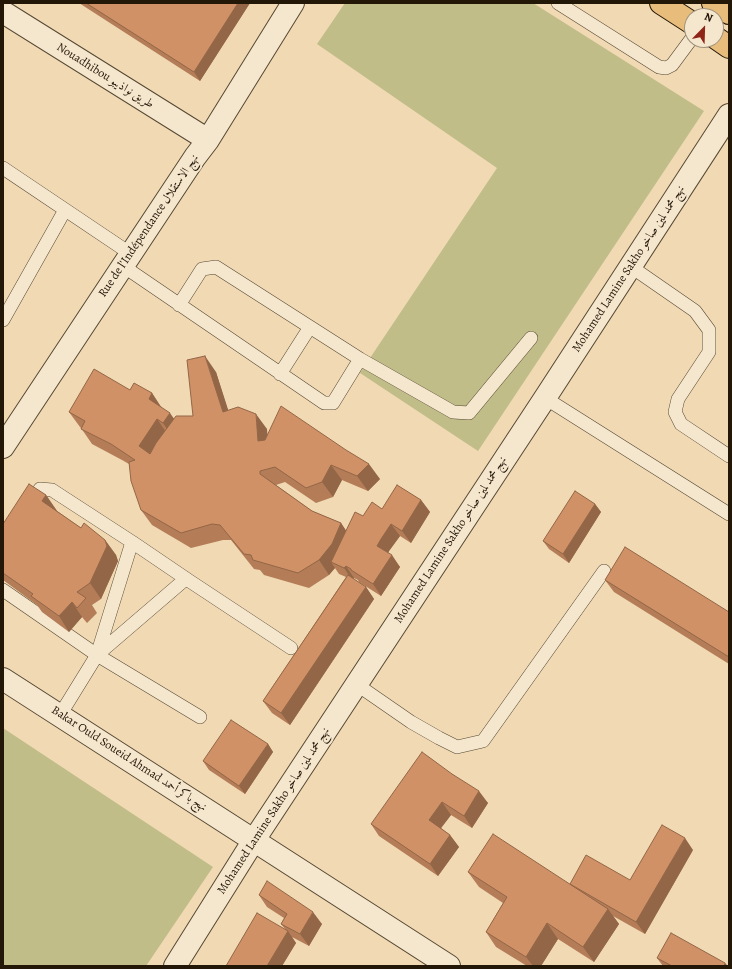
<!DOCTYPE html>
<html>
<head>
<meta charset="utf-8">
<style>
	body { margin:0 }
	#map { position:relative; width:732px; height:969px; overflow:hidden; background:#f0d9b3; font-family:Alegreya,serif }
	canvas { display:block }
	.frame { position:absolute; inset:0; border:4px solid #231707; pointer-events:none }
	.north { position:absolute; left:684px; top:8px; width:40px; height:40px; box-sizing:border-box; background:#f5e6ce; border:1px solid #a1937e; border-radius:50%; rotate:23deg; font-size:11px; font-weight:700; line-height:16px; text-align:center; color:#231707 }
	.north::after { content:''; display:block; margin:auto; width:14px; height:18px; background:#8f2418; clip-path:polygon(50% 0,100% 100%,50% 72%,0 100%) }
</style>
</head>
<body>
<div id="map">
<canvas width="732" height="969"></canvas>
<div class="frame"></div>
<div class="north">N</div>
</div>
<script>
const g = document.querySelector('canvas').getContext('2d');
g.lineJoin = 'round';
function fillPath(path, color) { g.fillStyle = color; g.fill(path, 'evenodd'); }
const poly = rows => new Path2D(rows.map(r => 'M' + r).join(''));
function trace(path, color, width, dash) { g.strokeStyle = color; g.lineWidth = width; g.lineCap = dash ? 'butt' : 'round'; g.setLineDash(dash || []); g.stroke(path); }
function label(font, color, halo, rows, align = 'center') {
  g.font = font + ' Alegreya,Amiri,serif'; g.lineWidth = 4; g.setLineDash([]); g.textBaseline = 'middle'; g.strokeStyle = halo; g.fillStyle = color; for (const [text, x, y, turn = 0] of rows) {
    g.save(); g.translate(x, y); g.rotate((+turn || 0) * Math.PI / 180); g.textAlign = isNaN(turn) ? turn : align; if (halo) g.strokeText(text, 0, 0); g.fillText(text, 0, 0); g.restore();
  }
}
fillPath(poly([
	[345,3,533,3,704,111,478,451,360,373,497,168,317,44],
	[3,728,213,867,146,966,3,966]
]), '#c0bd88');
const service = poly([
	[558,3,659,67,666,68,672,65,692,38],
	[3,168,131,254],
	[123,266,324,403,333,403,360,359],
	[630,266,695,311,709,330,709,352,678,399,675,412,681,424,729,456],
	[179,305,202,269,216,267,360,359,453,412,469,413,531,338],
	[3,320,65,210],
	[280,374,310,327],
	[545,398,729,514],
	[30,505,40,489,52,490,132,542,97,655],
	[132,542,188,580],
	[3,590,97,655,200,717],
	[356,684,411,722,439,738,457,747,483,741,604,571],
	[60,715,97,655,182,582,186,580,188,580,291,648]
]);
const minor = poly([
	[3,12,208,140],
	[3,447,195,157,208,140,293,3],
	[3,679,449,966],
	[175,966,254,840,545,398,729,115]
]);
const trunk = poly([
	[661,3,692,23],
	[713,3,729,13],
	[716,38,729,47]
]);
trace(service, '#564832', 14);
trace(minor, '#564832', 24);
trace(trunk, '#231707', 24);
trace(service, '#f5e6ce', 13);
trace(minor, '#f5e6ce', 22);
trace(trunk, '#e8bc7a', 22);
fillPath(poly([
	[79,3,250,3,200,81],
	[216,372,228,411,267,429,267,435,380,479,368,491,342,480,333,497,316,503,285,482,276,485,312,511,341,523,346,531,363,516,382,509,421,500,430,512,411,543,400,536,389,551,388,553,400,567,381,596,359,582,358,580,354,578,354,579,366,587,374,599,290,725,272,713,263,701,346,577,339,574,335,568,329,575,309,588,264,575,260,570,254,569,231,540,223,540,191,548,152,525,141,510,129,464,122,460,92,444,81,428,80,427,69,412,130,390,152,393,162,408,174,419,193,416],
	[46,495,57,511,81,528,105,540,116,555,118,561,101,599,92,605,97,613,87,623,82,617,69,632,42,612,37,605,3,580,3,524],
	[595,504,601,512,569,563,549,549,543,541],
	[605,580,729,612,729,664,614,592],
	[268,744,273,752,245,794,209,770,203,761],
	[452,774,488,803,472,828,451,815,441,828,450,835,459,847,438,876,379,836,371,824],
	[693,850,645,934,613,916,619,924,594,962,558,939,541,966,527,966,496,947,486,932,503,903,479,887,468,872,570,884,630,880],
	[259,895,322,924,309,946,292,937,296,943,282,966,226,966,285,929,281,924,284,918,267,907],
	[657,958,728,966,663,966]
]), '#b47d58');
fillPath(poly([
	[238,3,250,3,200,81,194,72],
	[205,356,216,372,234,428,223,412],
	[152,393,162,409,149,399],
	[170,413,181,429,174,439,163,423],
	[256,414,267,429,269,456,258,441],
	[157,419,168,435,150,462,139,446],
	[369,464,380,479,368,491,357,476],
	[331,465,342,480,333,497,322,482],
	[46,495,57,511,53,517,42,501],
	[421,500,430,512,411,543,402,531],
	[595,504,601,512,569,563,563,554],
	[341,523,351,538,331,562,335,568,329,575,319,560],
	[391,524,400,536,389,551,386,558,377,546,381,539],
	[105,540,116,555,118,561,101,599,90,583],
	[392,555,400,567,381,596,373,584],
	[346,566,354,578,353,581,344,568],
	[366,587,374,599,290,725,281,713],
	[72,602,82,617,69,632,59,616],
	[268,744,273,752,245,794,239,786],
	[479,791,488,803,472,828,464,816],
	[442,802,451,815,438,832,429,820],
	[450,835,459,847,438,876,430,864],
	[685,838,693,850,645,934,636,922],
	[608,909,619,924,594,962,583,947],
	[313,912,322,924,309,946,300,934],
	[547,923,558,939,541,966,533,966,526,957],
	[288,931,296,943,282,966,267,966],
	[725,963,728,966,724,966]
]), '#926647');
const building = poly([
	[86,3,238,3,194,72,86,3],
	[205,356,223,412,238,407,256,414,258,441,265,440,281,406,346,450,369,464,357,476,331,465,322,482,306,488,275,467,260,471,260,474,312,511,341,523,332,544,319,560,298,573,253,560,251,555,244,554,220,525,212,524,181,533,141,510,131,481,129,462,135,460,111,444,81,429,85,421,69,412,94,369,130,390,134,383,152,393,149,399,170,413,163,423,157,419,139,446,150,454,156,443,176,416,193,416,187,360,205,356],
	[29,484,46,495,42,501,81,528,84,523,105,540,107,546,90,583,77,592,86,598,77,608,72,602,59,616,31,596,33,594,3,573,3,524,29,484],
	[397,485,421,500,402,531,391,524,381,539,377,546,392,555,373,584,351,570,351,569,346,566,344,568,331,562,355,512,363,516,372,502,382,509,397,485],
	[575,491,595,504,563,554,543,541,575,491],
	[625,547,729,612,729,657,605,580,625,547],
	[348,575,366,587,281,713,263,701,348,575],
	[231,720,268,744,239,786,203,761,231,720],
	[422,752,452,774,479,791,464,816,442,802,429,820,450,835,430,864,371,824,422,752],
	[662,825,685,838,636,922,570,884,586,855,630,880,662,825],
	[493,834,608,909,583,947,547,923,526,957,486,932,507,897,468,872,493,834],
	[267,881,313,912,300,934,281,924,287,914,259,895,267,881],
	[257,913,288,931,267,966,226,966,257,913],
	[671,933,725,963,724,966,672,966,657,958,671,933]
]);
fillPath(building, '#d19166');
trace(building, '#926647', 1);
label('12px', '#231707', '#f5e6ce', [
	["Nouadhibou طريق نواذيبو",105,76,32],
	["Rue de l'Indépendance نهج الاستقلال",149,226,-56],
	["Mohamed Lamine Sakho نهج محمد لمين صاخو",629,269,-57],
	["Mohamed Lamine Sakho نهج محمد لمين صاخو",451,540,-57],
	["Bakar Ould Soueid Ahmad نهج باكر أحمد",129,759,33],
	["Mohamed Lamine Sakho نهج محمد لمين صاخو",274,811,-57]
]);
</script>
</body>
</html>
